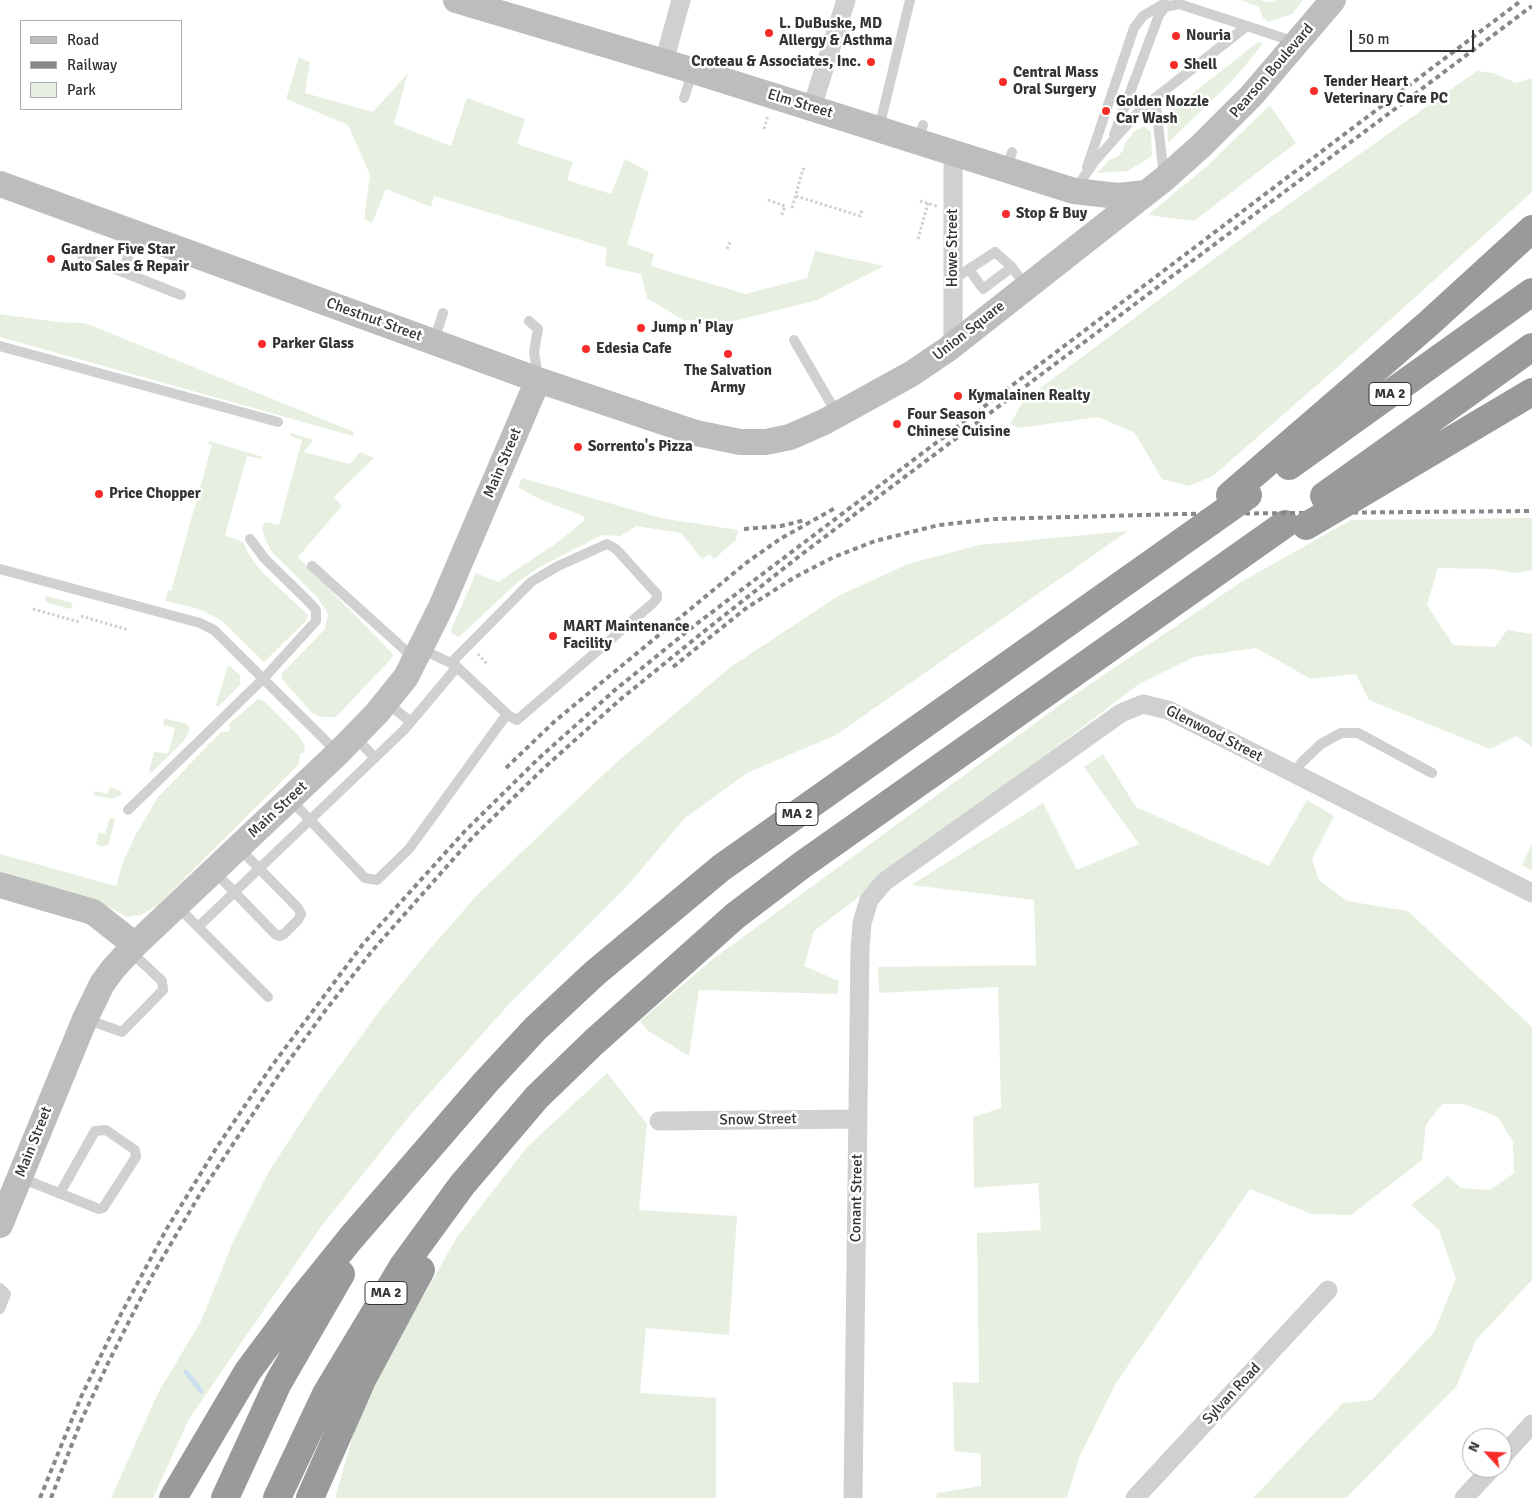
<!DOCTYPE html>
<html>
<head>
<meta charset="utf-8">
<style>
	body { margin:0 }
	#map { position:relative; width:1532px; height:1498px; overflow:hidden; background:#fff; font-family:Signika,sans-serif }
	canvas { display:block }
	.legend { position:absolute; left:20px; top:20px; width:162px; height:90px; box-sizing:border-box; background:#fff; border:1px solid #adadad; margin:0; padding:6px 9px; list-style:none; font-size:15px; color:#333 }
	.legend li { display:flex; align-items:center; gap:10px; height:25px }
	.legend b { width:25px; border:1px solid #adadad }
	.north { position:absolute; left:1462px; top:1428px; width:50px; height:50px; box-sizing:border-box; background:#fff; border:1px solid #adadad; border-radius:50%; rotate:295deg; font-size:14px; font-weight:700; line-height:20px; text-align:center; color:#333 }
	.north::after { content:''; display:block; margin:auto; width:18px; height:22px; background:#f72c28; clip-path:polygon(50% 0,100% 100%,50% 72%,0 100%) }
	.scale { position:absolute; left:1350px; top:30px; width:124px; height:22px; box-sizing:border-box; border:2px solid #333; border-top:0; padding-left:6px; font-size:15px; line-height:18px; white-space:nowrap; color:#333; -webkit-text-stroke:4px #fff; paint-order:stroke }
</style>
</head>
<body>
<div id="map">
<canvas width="1532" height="1498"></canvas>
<ul class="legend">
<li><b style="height:6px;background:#bdbdbd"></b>Road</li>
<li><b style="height:6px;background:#888"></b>Railway</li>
<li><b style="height:14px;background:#e7f0e0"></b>Park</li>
</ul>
<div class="north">N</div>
<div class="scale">50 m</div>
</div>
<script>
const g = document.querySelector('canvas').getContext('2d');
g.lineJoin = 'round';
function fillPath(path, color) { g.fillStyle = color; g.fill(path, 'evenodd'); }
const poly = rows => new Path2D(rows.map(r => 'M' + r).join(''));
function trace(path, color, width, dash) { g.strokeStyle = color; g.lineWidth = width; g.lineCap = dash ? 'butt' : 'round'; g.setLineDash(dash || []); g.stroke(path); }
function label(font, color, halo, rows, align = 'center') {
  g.font = font + ' Signika,sans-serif'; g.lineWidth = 5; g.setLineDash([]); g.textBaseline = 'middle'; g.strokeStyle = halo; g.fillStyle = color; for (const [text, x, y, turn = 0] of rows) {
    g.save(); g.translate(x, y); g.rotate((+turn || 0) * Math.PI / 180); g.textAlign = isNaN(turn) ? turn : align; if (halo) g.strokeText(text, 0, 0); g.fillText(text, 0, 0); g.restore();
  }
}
fillPath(poly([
	[1240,0,1260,0,1268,2,1277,0,1303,0,1292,14,1269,22,1263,18,1259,7],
	[1258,42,1263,44,1233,80,1168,143,1167,118,1169,112],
	[299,57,310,62,305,93,373,112,408,73,394,124,451,146,467,98,525,119,517,144,573,162,567,180,611,194,625,159,649,172,627,244,654,254,651,266,745,294,807,278,815,251,884,266,817,300,735,321,683,320,647,298,641,274,605,266,607,248,434,196,431,207,386,189,372,223,364,219,370,175,348,125,286,99],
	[1477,71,1494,73,1516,83,1532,78,1532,192,1341,364,1213,476,1189,486,1162,479,1135,433,1098,417,1018,428,1010,424,1024,400,1272,216],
	[1270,105,1296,143,1194,221,1148,215,1206,167],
	[1144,126,1151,132,1152,156,1128,171,1097,173,1109,160,1115,158,1122,152,1126,142,1135,131],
	[0,314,57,322,85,323,354,432,353,436,0,337],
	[291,433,311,439,312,442,304,452,350,464,360,452,374,458,334,497,342,506,298,557,393,654,391,659,336,717,321,717,312,713,281,678,283,672,325,629,328,614,317,597,272,552,265,539,262,528,265,522,279,525,302,440,290,436],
	[209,441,263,457,261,459,247,456,225,535,243,542,249,555,262,572,308,615,306,621,264,662,221,620,199,609,165,601,168,590,171,591,212,445,209,444],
	[522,478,661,518,738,530,736,540,714,559,709,554,702,559,681,533,636,526,621,536,602,535,538,568,519,581,459,637,450,632,476,573,498,582,558,542,585,520,583,516,539,499,518,487],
	[1532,518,1532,570,1516,573,1490,569,1438,568,1427,605,1453,645,1495,647,1507,630,1532,634,1532,747,1517,736,1490,749,1369,700,1356,674,1311,679,1256,648,1194,657,1139,684,814,931,804,966,839,981,837,994,699,990,689,1056,648,1031,640,1021,713,959,1064,702,1241,582,1351,520],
	[1128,531,836,735,747,773,685,818,628,885,510,1003,411,1114,320,1228,189,1419,153,1498,111,1498,158,1393,201,1321,233,1242,268,1173,318,1096,377,1014,429,950,477,895,551,824,618,761,732,666,838,596,908,564,979,545],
	[46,596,70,602,73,606,70,609,47,603,45,600],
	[228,665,240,675,240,685,218,707,216,705],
	[258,699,264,701,298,735,304,744,305,753,301,753,298,765,158,905,141,915,127,917,96,900,0,871,0,854,116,886,123,862,135,836,158,797,221,732,227,732,230,729,229,724],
	[164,718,187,724,190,729,184,741,151,773,149,771,154,752,168,754,175,728,163,725],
	[1103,754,1136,807,1269,866,1307,800,1334,816,1312,859,1319,880,1347,901,1408,911,1532,1027,1532,1280,1476,1340,1456,1387,1346,1498,1253,1498,1343,1403,1372,1400,1434,1332,1456,1279,1439,1230,1411,1205,1448,1176,1461,1188,1490,1190,1514,1173,1513,1142,1498,1117,1464,1104,1442,1104,1426,1125,1422,1160,1351,1215,1311,1214,1250,1189,1116,1383,1079,1458,1067,1498,936,1498,937,1493,981,1486,981,1454,954,1451,953,1382,979,1383,977,1233,1041,1230,1038,1183,974,1188,973,1117,1001,1108,998,987,879,993,878,967,1036,965,1034,900,911,885,1043,803,1077,870,1139,844,1084,767],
	[110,787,121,791,122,795,111,799,93,795,95,791,107,794],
	[110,818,114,818,115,821,108,845,100,847,96,843,99,832,105,834],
	[1532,843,1532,871,1522,865],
	[607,1073,647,1124,639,1210,737,1216,729,1335,646,1328,640,1393,716,1398,716,1498,335,1498,356,1425,390,1355,457,1237,527,1147]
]), '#e7f0e0');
trace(poly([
	[186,1372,201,1391]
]), '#ccdff1', 5);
trace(poly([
	[764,129,768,115],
	[796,196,860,216,862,210],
	[768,200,785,206,781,217],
	[920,201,937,206],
	[792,208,803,169,805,170],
	[918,239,928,203],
	[727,249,730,242],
	[33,609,79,622],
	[81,616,129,630],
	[478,654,487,664]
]), '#d0d0d0', 3, [2.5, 2.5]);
trace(poly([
	[684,98,693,71],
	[1155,98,1164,176],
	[879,128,910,0],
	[1114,135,1159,15,1165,7,1179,4,1247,26],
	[918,141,923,125],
	[1087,167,1134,28,1143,16,1165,3],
	[1007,168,1012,152],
	[1075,190,1094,162,1141,109,1247,26,1295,42],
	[82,256,181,295],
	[969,269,983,289,1012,267],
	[122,272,137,234],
	[954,279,995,252,1012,267,1026,287],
	[529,321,538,329,534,352,538,377],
	[794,340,837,414],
	[434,341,443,313],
	[0,346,278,422],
	[312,566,415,659],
	[0,569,200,623,214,630,337,752],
	[421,649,455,665,509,716,517,720,653,603,657,598,657,594,616,549,607,544,558,566,531,582,451,663],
	[387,703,411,722],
	[355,737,375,758],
	[1293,774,1302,762,1321,744,1341,733,1358,733,1432,773],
	[290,799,365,878,377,880,409,849,507,714],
	[128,810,264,678,316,621,316,610,311,604,265,559,250,539],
	[214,871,275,934,279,936,284,934,298,920,301,914,298,908,239,848],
	[177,906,268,997],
	[198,927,404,730,457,667],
	[86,1019,122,1032,163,990,162,981,130,951],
	[21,1178,99,1209,103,1208,136,1157,135,1150,106,1130,95,1131,60,1193],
	[0,1288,6,1294,0,1309]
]), '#d0d0d0', 10);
trace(poly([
	[664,62,681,0],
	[812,107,846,0],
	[953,153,953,344],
	[659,1121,858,1119],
	[1502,1457,1532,1424],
	[853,1498,860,949,862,923,869,900,884,882,1121,713,1143,704,1168,710,1532,893],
	[1135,1498,1328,1290],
	[1464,1498,1492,1468]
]), '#d0d0d0', 19);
trace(poly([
	[456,0,691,70,1074,191,1118,196,1146,193],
	[0,184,538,380,696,433,740,442,766,442,790,437,824,422,911,374,948,349,1164,179,1202,145,1252,95,1333,0],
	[0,885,93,912,135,945],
	[0,1225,85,1019,102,984,113,969,135,945,338,753,377,713,406,677,441,607,538,380]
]), '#bdbdbd', 26);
trace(poly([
	[1289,466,1532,292],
	[1230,495,1428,324,1532,229],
	[1324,496,1532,347],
	[1352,499,1532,392],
	[173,1498,248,1371,301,1300,351,1238,485,1083,535,1029,595,973,721,868,1210,522],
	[225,1498,278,1383,341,1274],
	[277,1498,326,1394,403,1266,462,1185,537,1097,594,1042,735,916,802,865,1285,524],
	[310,1498,362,1380,421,1270]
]), '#9a9a9a', 28);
trace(poly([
	[744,529,781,526,805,520],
	[673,667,745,609,795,577,834,557,875,541,939,525,995,519,1181,514,1532,511],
	[506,768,555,721,746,563,780,539,837,507],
	[40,1498,81,1397,121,1314,166,1230,217,1147,271,1067,363,944,465,831,538,759,615,690,695,625,1522,0],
	[51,1498,81,1421,109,1361,152,1276,200,1194,280,1073,325,1011,372,951,472,838,545,767,622,698,702,633,802,554,1532,6]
]), '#888', 4, [5, 4]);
trace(poly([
	[1210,522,1248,495],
	[1306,526,1352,499]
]), '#9a9a9a', 28);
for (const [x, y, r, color] of [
	[769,33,5,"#f72c28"],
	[1176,36,5,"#f72c28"],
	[871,62,5,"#f72c28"],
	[1174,65,5,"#f72c28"],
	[1003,82,5,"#f72c28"],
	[1314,91,5,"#f72c28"],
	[1106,111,5,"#f72c28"],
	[1006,214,5,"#f72c28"],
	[51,259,5,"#f72c28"],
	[641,328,5,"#f72c28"],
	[262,344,5,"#f72c28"],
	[586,349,5,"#f72c28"],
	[728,354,5,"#f72c28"],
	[958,396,5,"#f72c28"],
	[897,424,5,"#f72c28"],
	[578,447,5,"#f72c28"],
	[99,494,5,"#f72c28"],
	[553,636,5,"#f72c28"]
]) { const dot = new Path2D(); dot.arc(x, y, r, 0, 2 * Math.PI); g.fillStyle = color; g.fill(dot); trace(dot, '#fff', 2); }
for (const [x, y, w] of [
	[1390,394,42],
	[797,814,42],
	[386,1293,42]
]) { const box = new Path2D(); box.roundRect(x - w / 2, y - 11.5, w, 23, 4); g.fillStyle = '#fff'; g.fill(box); trace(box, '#333', 1); }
label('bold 14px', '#333', null, [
	["MA 2",1390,394],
	["MA 2",797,814],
	["MA 2",386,1293]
]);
label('bold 15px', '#333', '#fff', [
	["L. DuBuske, MD",779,24],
	["Allergy & Asthma",779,41],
	["Nouria",1186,36],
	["Croteau & Associates, Inc.",861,62,"right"],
	["Shell",1184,65],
	["Central Mass",1013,73],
	["Oral Surgery",1013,90],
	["Tender Heart",1324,82],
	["Veterinary Care PC",1324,99],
	["Golden Nozzle",1116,102],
	["Car Wash",1116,119],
	["Stop & Buy",1016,214],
	["Gardner Five Star",61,250],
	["Auto Sales & Repair",61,267],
	["Jump n' Play",651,328],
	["Parker Glass",272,344],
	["Edesia Cafe",596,349],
	["The Salvation",728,371,"center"],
	["Army",728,388,"center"],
	["Kymalainen Realty",968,396],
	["Four Season",907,415],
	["Chinese Cuisine",907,432],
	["Sorrento's Pizza",588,447],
	["Price Chopper",109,494],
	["MART Maintenance",563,627],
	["Facility",563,644]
], 'left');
label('15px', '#333', '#fff', [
	["Pearson Boulevard",1272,71,-49],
	["Elm Street",800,104,17],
	["Howe Street",953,248,-90],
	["Chestnut Street",374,320,20],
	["Union Square",969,331,-38],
	["Main Street",503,463,-67],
	["Glenwood Street",1214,734,27],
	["Main Street",278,810,-43],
	["Snow Street",758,1120,-1],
	["Main Street",34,1142,-68],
	["Conant Street",857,1198,-89],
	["Sylvan Road",1232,1394,-47]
]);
</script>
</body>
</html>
